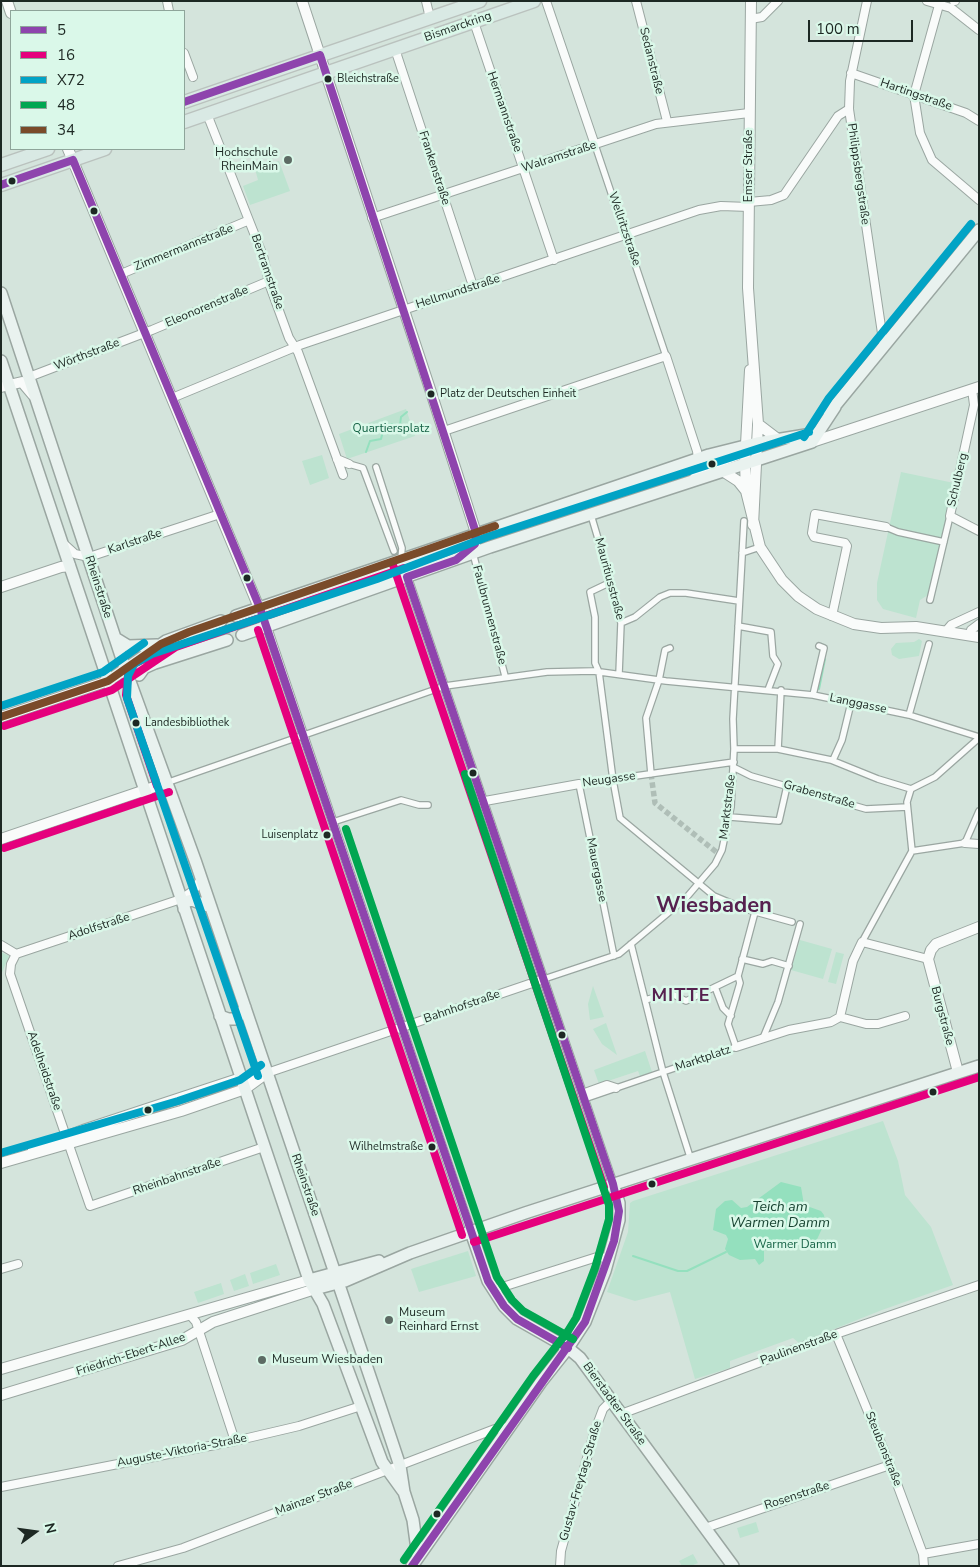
<!DOCTYPE html>
<html>
<head>
<meta charset="utf-8">
<style>
	body { margin:0 }
	#map { position:relative; width:980px; height:1567px; overflow:hidden; background:#d4e4dc; font-family:"Nunito Sans",sans-serif }
	canvas { display:block }
	.frame { position:absolute; inset:0; border:2px solid #1d2823; pointer-events:none }
	.legend { position:absolute; left:10px; top:10px; width:175px; height:140px; box-sizing:border-box; background:#daf8e9; border:1px solid #8ea59a; margin:0; padding:6px 9px; list-style:none; font-size:15px; color:#1d2823 }
	.legend li { display:flex; align-items:center; gap:10px; height:25px }
	.legend b { width:25px; border:1px solid #8ea59a }
	.north { position:absolute; left:10px; top:1507px; width:50px; height:50px; -webkit-text-stroke:4px #daf8e9; paint-order:stroke; rotate:76deg; font-size:14px; font-weight:700; line-height:20px; text-align:center; color:#1d2823 }
	.north::after { content:''; display:block; margin:auto; width:18px; height:22px; background:#1d2823; clip-path:polygon(50% 0,100% 100%,50% 72%,0 100%) }
	.scale { position:absolute; left:808px; top:20px; width:105px; height:22px; box-sizing:border-box; border:2px solid #1d2823; border-top:0; padding-left:6px; font-size:15px; line-height:18px; white-space:nowrap; color:#1d2823; -webkit-text-stroke:4px #daf8e9; paint-order:stroke }
</style>
</head>
<body>
<div id="map">
<canvas width="980" height="1567"></canvas>
<div class="frame"></div>
<ul class="legend">
<li><b style="height:6px;background:#8e44ad"></b>5</li>
<li><b style="height:6px;background:#e5007d"></b>16</li>
<li><b style="height:6px;background:#01a3c5"></b>X72</li>
<li><b style="height:6px;background:#00a651"></b>48</li>
<li><b style="height:6px;background:#7a4b2a"></b>34</li>
</ul>
<div class="north">N</div>
<div class="scale">100 m</div>
</div>
<script>
const g = document.querySelector('canvas').getContext('2d');
g.lineJoin = 'round';
function fillPath(path, color) { g.fillStyle = color; g.fill(path, 'evenodd'); }
const poly = rows => new Path2D(rows.map(r => 'M' + r).join(''));
function trace(path, color, width, dash) { g.strokeStyle = color; g.lineWidth = width; g.lineCap = dash ? 'butt' : 'round'; g.setLineDash(dash || []); g.stroke(path); }
function label(font, color, halo, rows, align = 'center') {
  g.font = font + ' "Nunito Sans",sans-serif'; g.lineWidth = 5; g.setLineDash([]); g.textBaseline = 'middle'; g.strokeStyle = halo; g.fillStyle = color; for (const [text, x, y, turn = 0] of rows) {
    g.save(); g.translate(x, y); g.rotate((+turn || 0) * Math.PI / 180); g.textAlign = isNaN(turn) ? turn : align; if (halo) g.strokeText(text, 0, 0); g.fillText(text, 0, 0); g.restore();
  }
}
fillPath(poly([
	[279,161,290,191,250,205,243,186,258,180,255,169],
	[406,409,415,436,347,459,339,434],
	[322,455,329,478,310,485,302,461],
	[901,472,954,483,928,595,920,600,916,618,883,609,877,600,877,583],
	[631,485,634,495,491,544,489,536,523,525,539,515],
	[919,639,922,641,919,656,899,659,892,655,891,649,896,643,914,642],
	[800,940,832,949,823,979,791,970],
	[1,952,9,956,1,975],
	[836,952,844,954,836,984,828,982],
	[593,986,604,1017,590,1020,588,1004],
	[606,1023,617,1055,602,1044,593,1029],
	[645,1051,652,1072,640,1076,638,1071,599,1084,594,1070],
	[883,1121,898,1161,905,1195,931,1227,953,1285,882,1310,799,1343,793,1338,730,1361,730,1368,695,1379,670,1292,635,1301,607,1292,628,1232,630,1203,633,1201],
	[468,1251,476,1276,419,1292,411,1269],
	[276,1264,280,1275,253,1284,250,1273],
	[245,1274,249,1286,234,1291,230,1280],
	[221,1283,224,1294,198,1303,194,1292],
	[756,1522,759,1532,740,1538,737,1528],
	[693,1554,698,1563,691,1566,682,1566,679,1561]
]), '#bde3d0');
fillPath(poly([
	[781,1182,801,1187,804,1205,821,1211,824,1215,825,1222,813,1248,794,1243,768,1243,764,1247,764,1261,759,1265,755,1259,740,1260,729,1255,725,1249,728,1239,726,1235,713,1230,716,1209,725,1201,732,1200,741,1208,747,1207]
]), '#94e0be');
trace(poly([
	[366,452,370,441,381,439,384,427,389,424,400,425,401,417,407,412],
	[819,689,825,659],
	[633,1256,678,1271,687,1271,726,1252]
]), '#94e0be', 2);
trace(poly([
	[651,774,655,803,720,855]
]), '#afbeb7', 5.5, [5.5, 3]);
const pedestrian = poly([
	[595,145,666,356],
	[349,464,363,468,394,551],
	[376,467,402,548,401,559],
	[591,515,611,582,621,623,619,674],
	[886,527,898,532,944,542],
	[473,553,505,676],
	[742,553,760,547],
	[611,582,590,592,595,617,595,663,599,672,613,780,620,818,714,896,745,909,792,922],
	[930,600,950,516],
	[621,623,635,617,660,597,670,593,686,593,739,601],
	[738,626,771,632,773,656,778,664,768,690],
	[813,695,824,648,819,646],
	[909,715,929,644],
	[734,749,778,749,831,760,878,779,911,789],
	[778,749,781,690],
	[833,760,842,740,851,703],
	[733,767,751,776,866,809,907,807],
	[651,774,646,718,659,680,665,650,670,648],
	[166,783,445,686,547,672,593,671,666,681,813,695,909,715,979,737],
	[730,817,779,821,787,786],
	[333,822,401,800,419,805,428,805],
	[912,851,965,843,979,811],
	[862,942,912,851,907,802,911,789,935,777,979,738],
	[631,944,663,1072,691,1160],
	[614,956,579,784,734,762],
	[742,959,763,964,772,961,789,966],
	[544,979,619,954,686,898,715,864,722,850,731,807,734,749,733,719,744,521],
	[715,987,723,1008,731,1016],
	[645,1000,670,993,686,1001,738,976],
	[763,1038,778,1002,800,924],
	[584,1099,736,1047,728,1024,740,983,738,976,755,912]
]);
const minor = poly([
	[167,1,169,11],
	[426,1,430,18],
	[546,1,595,145],
	[636,1,667,121],
	[867,1,850,81,849,109,884,347],
	[927,1,951,8,979,30],
	[954,1,955,1],
	[939,5,914,95,920,133,932,160,979,200],
	[750,19,762,17,778,1],
	[474,22,554,260],
	[395,49,473,286],
	[184,53,193,77],
	[851,73,966,113,979,121],
	[207,114,263,256,270,286,289,338,298,352,343,475],
	[749,202,771,200,784,195,838,116,849,109],
	[372,218,656,124,749,113],
	[121,274,247,221],
	[29,377,152,330,269,281],
	[972,389,974,405,950,516,979,531],
	[172,398,300,345,699,210,721,206,749,207],
	[444,431,666,356,697,451,698,459],
	[337,459,349,464],
	[64,544,75,554,89,557,220,514],
	[401,559,613,1184],
	[832,616,847,546,845,543,814,537,812,533,815,514,886,527],
	[267,627,471,1232],
	[945,632,951,625,979,612],
	[970,635,971,630,979,624],
	[485,801,579,784],
	[965,843,979,844],
	[1,945,16,954],
	[16,954,11,964,10,974,90,1206,264,1147],
	[16,954,181,899,194,890,201,879],
	[840,1017,853,961,862,942,928,959],
	[840,1017,866,1024,878,1024,905,1016],
	[736,1047,789,1030,831,1022,840,1017],
	[267,1073,544,979],
	[582,1094,607,1085,616,1088],
	[1,1269,18,1264],
	[493,1290,597,1257,609,1258],
	[190,1315,196,1322,235,1441],
	[836,1334,890,1465,923,1554,924,1566],
	[621,1414,836,1334,979,1285],
	[1,1487,235,1441,299,1426,361,1406],
	[705,1528,890,1465],
	[923,1554,979,1544],
	[118,1566,183,1548,495,1429,509,1427],
	[560,1566,561,1551,594,1433,603,1409,611,1401]
]);
const tertiary = poly([
	[7,1,11,13],
	[302,1,430,389,476,533,475,544,461,556],
	[751,1,748,288,758,424,753,525],
	[68,149,267,627],
	[750,370,745,463,746,491,760,547,782,580,798,596,817,609,854,624,881,628,916,627,979,637],
	[1,387,22,382,33,395],
	[758,424,779,440],
	[812,442,979,387],
	[721,470,738,481,746,491],
	[695,478,719,462,750,450],
	[1,587,61,567,70,566],
	[1,717,108,681],
	[1,839,166,783],
	[958,1072,928,959,931,950,936,944,979,927],
	[33,1149,83,1130,241,1078,264,1074],
	[1,1163,181,1111,245,1089,267,1073],
	[1,1369,309,1280],
	[1,1395,182,1340,213,1322,315,1289]
]);
const secondary = poly([
	[1,293,125,668,196,863,381,1409,400,1466,404,1492,413,1520,418,1557],
	[1,361,309,1280,323,1304,382,1462,403,1491],
	[829,413,979,230],
	[236,616,709,455,757,443,818,433],
	[242,635,490,547,812,442,835,407],
	[115,638,128,646,157,645],
	[139,675,144,668,155,663,227,640],
	[108,681,166,641,221,621],
	[184,909,185,902,192,900,211,907],
	[220,1016,228,1019,235,1019,241,1014,245,1007],
	[471,1232,488,1281,504,1306,517,1319,568,1348,580,1358,733,1566],
	[309,1280,379,1261],
	[315,1289,345,1281,410,1253,525,1213,979,1066],
	[412,1566,541,1382,568,1348,585,1322,605,1271,619,1220,619,1203,613,1184]
]);
const primary = poly([
	[184,102,480,1],
	[184,122,534,1],
	[1,165,48,149],
	[1,185,105,149]
]);
trace(pedestrian, '#9aa6a1', 8);
trace(minor, '#9aa6a1', 10);
trace(tertiary, '#9aa6a1', 12);
trace(secondary, '#9aa6a1', 14);
trace(primary, '#bac2be', 15);
trace(pedestrian, '#f9fbfa', 5.5);
trace(minor, '#f9fbfa', 8);
trace(tertiary, '#f9fbfa', 10);
trace(secondary, '#e9f2ef', 11);
trace(primary, '#d9e9e4', 12);
trace(poly([
	[320,55,476,533,475,544,456,560,407,577],
	[184,102,320,55],
	[73,160,260,608,488,1281,504,1306,517,1319,568,1348],
	[1,185,73,160],
	[407,577,613,1184,619,1211,614,1241,585,1322,412,1566]
]), '#8e44ad', 8);
trace(poly([
	[392,562,604,1187],
	[258,630,462,1235],
	[4,726,112,690,176,647,404,568],
	[157,786,126,695,128,675,134,664,159,652],
	[4,848,169,792],
	[474,1242,979,1077]
]), '#e5007d', 8);
trace(poly([
	[804,437,829,398,971,224],
	[1,706,103,672,144,643],
	[258,1076,127,698,128,676,134,664,152,654,377,579,487,537,809,432],
	[1,1153,178,1101,240,1080,261,1065]
]), '#01a3c5', 8);
trace(poly([
	[346,829,497,1277,512,1300,523,1311,573,1339],
	[404,1560,533,1376,568,1331,576,1318,595,1268,609,1219,609,1205,603,1187,465,774]
]), '#00a651', 8);
trace(poly([
	[1,717,108,681,161,644,189,632,495,526]
]), '#7a4b2a', 8);
for (const [x, y, r, color] of [
	[328,79,4.5,"#1d2823"],
	[288,160,5,"#5d6a64"],
	[12,181,4.5,"#1d2823"],
	[94,211,4.5,"#1d2823"],
	[431,394,4.5,"#1d2823"],
	[712,464,4.5,"#1d2823"],
	[247,578,4.5,"#1d2823"],
	[136,723,4.5,"#1d2823"],
	[473,773,4.5,"#1d2823"],
	[327,835,4.5,"#1d2823"],
	[562,1035,4.5,"#1d2823"],
	[933,1092,4.5,"#1d2823"],
	[148,1110,4.5,"#1d2823"],
	[432,1147,4.5,"#1d2823"],
	[652,1184,4.5,"#1d2823"],
	[389,1320,5,"#5d6a64"],
	[262,1360,5,"#5d6a64"],
	[437,1514,4.5,"#1d2823"]
]) { const dot = new Path2D(); dot.arc(x, y, r, 0, 2 * Math.PI); g.fillStyle = color; g.fill(dot); trace(dot, '#daf8e9', 2); }
label('11px', '#1d2823', '#daf8e9', [
	["Bleichstraße",337,79],
	["Platz der Deutschen Einheit",440,394],
	["Landesbibliothek",145,723],
	["Luisenplatz",318,835,"right"],
	["Wilhelmstraße",423,1147,"right"]
], 'left');
label('12px', '#1d2823', '#daf8e9', [
	["Bismarckring",458,27,-19],
	["Sedanstraße",651,61,76],
	["Hartingstraße",916,95,19],
	["Hermannstraße",504,112,71],
	["Walramstraße",559,157,-18],
	["Emser Straße",749,166,-90],
	["Frankenstraße",434,168,72],
	["Philippsbergstraße",858,174,82],
	["Wellritzstraße",624,229,71],
	["Zimmermannstraße",184,248,-22],
	["Bertramstraße",267,272,71],
	["Hellmundstraße",458,292,-18],
	["Eleonorenstraße",207,307,-23],
	["Wörthstraße",87,355,-21],
	["Schulberg",958,480,-77],
	["Karlstraße",135,542,-19],
	["Mauritiusstraße",609,579,75],
	["Rheinstraße",98,587,72],
	["Faulbrunnenstraße",489,615,75],
	["Langgasse",858,704,12],
	["Neugasse",609,780,-8],
	["Grabenstraße",819,795,16],
	["Marktstraße",728,807,-83],
	["Mauergasse",596,870,79],
	["Adolfstraße",99,927,-18],
	["Bahnhofstraße",462,1007,-19],
	["Burgstraße",942,1016,75],
	["Marktplatz",703,1059,-19],
	["Adelheidstraße",44,1071,71],
	["Rheinbahnstraße",177,1177,-19],
	["Rheinstraße",305,1185,71],
	["Paulinenstraße",799,1348,-20],
	["Friedrich-Ebert-Allee",131,1355,-18],
	["Bierstadter Straße",614,1404,54],
	["Steubenstraße",883,1449,68],
	["Auguste-Viktoria-Straße",182,1451,-11],
	["Gustav-Freytag-Straße",581,1481,-74],
	["Rosenstraße",797,1496,-18],
	["Mainzer Straße",314,1498,-21]
]);
label('12px', '#1d2823', '#daf8e9', [
	["Hochschule",278,153,"right"],
	["RheinMain",278,167,"right"],
	["Museum",399,1313],
	["Reinhard Ernst",399,1327],
	["Museum Wiesbaden",272,1360]
], 'left');
label('12px', '#176447', '#daf8e9', [
	["Quartiersplatz",391,429],
	["Warmer Damm",795,1245]
]);
label('italic 14px', '#184331', '#daf8e9', [
	["Teich am",780,1208],
	["Warmen Damm",780,1224]
]);
g.letterSpacing = '1px';
label('bold 18px', '#56214f', '#daf8e9', [
	["MITTE",681,997]
]);
g.letterSpacing = '0px';
label('bold 22px', '#56214f', '#daf8e9', [
	["Wiesbaden",714,907]
]);
</script>
</body>
</html>
